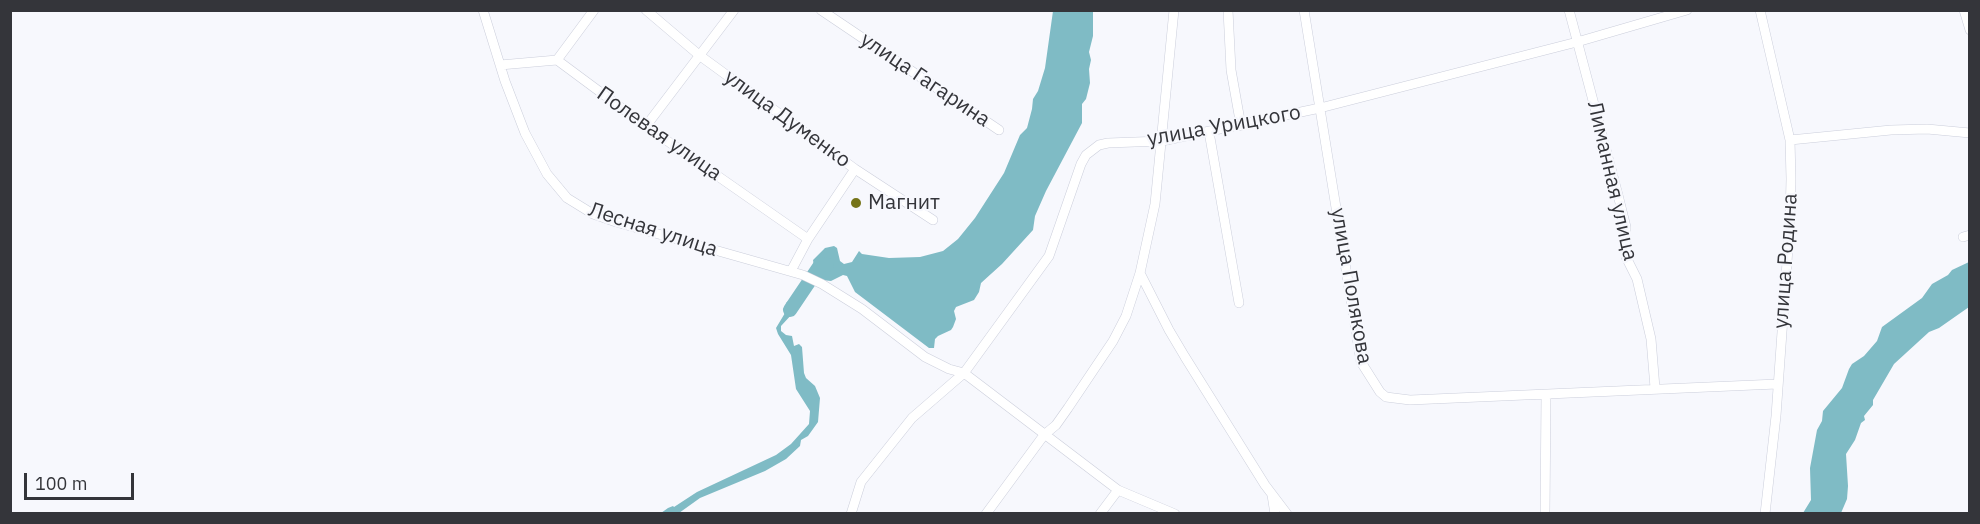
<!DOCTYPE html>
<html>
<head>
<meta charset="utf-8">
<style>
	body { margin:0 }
	#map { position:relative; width:1980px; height:524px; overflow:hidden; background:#f7f8fd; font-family:"IBM Plex Sans",sans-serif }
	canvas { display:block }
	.frame { position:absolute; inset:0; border:12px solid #34353a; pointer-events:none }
	.scale { position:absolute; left:24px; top:473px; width:110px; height:27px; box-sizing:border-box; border:3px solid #34353a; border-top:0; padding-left:8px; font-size:18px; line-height:21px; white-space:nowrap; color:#34353a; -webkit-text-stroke:4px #f7f8fd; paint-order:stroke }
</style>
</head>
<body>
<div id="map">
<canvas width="1980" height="524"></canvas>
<div class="frame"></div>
<div class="scale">100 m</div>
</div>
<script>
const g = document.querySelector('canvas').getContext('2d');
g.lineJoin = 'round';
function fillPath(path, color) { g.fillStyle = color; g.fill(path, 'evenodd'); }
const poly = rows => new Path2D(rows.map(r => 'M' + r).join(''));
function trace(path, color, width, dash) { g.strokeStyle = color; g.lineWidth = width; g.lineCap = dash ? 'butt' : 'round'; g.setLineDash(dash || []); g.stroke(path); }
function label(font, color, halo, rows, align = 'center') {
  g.font = font + ' "IBM Plex Sans",sans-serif'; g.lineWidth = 4.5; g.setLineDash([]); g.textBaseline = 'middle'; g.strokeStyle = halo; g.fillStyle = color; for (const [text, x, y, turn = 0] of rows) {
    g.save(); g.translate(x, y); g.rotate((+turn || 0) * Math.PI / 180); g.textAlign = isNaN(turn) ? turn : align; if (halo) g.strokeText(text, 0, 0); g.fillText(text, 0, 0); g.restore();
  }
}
fillPath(poly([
	[1053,11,1093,11,1093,36,1089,52,1091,60,1089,69,1090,83,1086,99,1082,104,1082,123,1046,191,1035,216,1033,230,1002,264,981,283,979,292,974,300,956,307,954,311,956,319,953,327,951,330,938,336,935,339,934,348,929,348,855,292,847,276,843,275,831,281,822,280,815,273,813,260,825,248,834,246,837,248,840,261,844,264,852,262,859,251,862,254,889,258,920,257,943,251,958,239,975,218,1004,173,1020,135,1027,128,1032,109,1033,99,1038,91,1045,68],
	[1969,262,1969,307,1939,328,1929,332,1894,364,1873,400,1873,405,1864,416,1865,420,1861,423,1855,440,1846,454,1848,486,1847,499,1841,513,1803,513,1811,500,1810,468,1817,430,1822,421,1823,411,1842,388,1849,369,1852,364,1864,356,1877,341,1882,327,1922,298,1932,284,1948,275,1952,270],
	[795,295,800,297,802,302,800,307,795,305,793,313,781,326,781,331,786,335,792,336,794,346,799,344,802,347,804,373,806,378,815,386,820,398,818,422,808,436,801,440,800,446,786,459,765,471,700,498,679,513,661,513,668,508,673,506,674,507,697,492,776,455,791,444,809,424,810,411,796,389,791,355,778,334,776,328,785,313,786,303]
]), '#7fbbc5');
trace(poly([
	[790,310,821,264,827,265]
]), '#7fbbc5', 14);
const minor = poly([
	[483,10,505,81,525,133,547,174,567,198,593,214,616,222,803,275,822,284,862,309,925,357,949,369,964,373,1049,256,1081,164,1086,155,1099,145,1108,143,1162,141,1320,108,1577,42,1687,10],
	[646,10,699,55,855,169,933,220],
	[821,10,999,130],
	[1228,10,1231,70,1241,126],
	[1304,10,1361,362,1380,392,1386,397,1410,400,1777,384],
	[1569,10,1618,195,1626,227,1626,257,1637,279,1651,339,1655,388],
	[1760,10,1790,140,1791,179,1790,220,1776,416,1765,514],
	[1964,10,1970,30],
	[557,60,594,10],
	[500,65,557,60,646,126,808,239],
	[646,126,734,10],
	[1209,132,1239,303],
	[1790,140,1891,130,1927,129,1970,133],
	[1963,237,1970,235],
	[791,271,808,239,855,169],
	[1140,273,1169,330,1185,357,1265,485,1287,514],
	[1272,495,1275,514],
	[851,514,861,482,912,418,964,373,1118,490,1175,514],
	[986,514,1044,435,1056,425,1068,408,1113,341,1126,316,1140,273,1155,204,1174,10],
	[1100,514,1118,490],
	[1545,514,1546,395]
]);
trace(minor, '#cbcedb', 10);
trace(minor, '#fff', 9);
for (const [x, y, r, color] of [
	[856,203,6,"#757418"]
]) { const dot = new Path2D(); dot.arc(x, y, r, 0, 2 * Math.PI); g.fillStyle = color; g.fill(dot); trace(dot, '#f7f8fd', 2); }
label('21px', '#34353a', '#f7f8fd', [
	["улица Гагарина",925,80,34],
	["улица Думенко",787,119,36],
	["улица Урицкого",1224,126,-10],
	["Полевая улица",659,134,35],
	["Лиманная улица",1612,181,77],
	["Лесная улица",653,230,18],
	["улица Родина",1786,261,-86],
	["улица Полякова",1351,286,80]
]);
label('21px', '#34353a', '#f7f8fd', [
	["Магнит",868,203]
], 'left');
</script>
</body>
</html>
